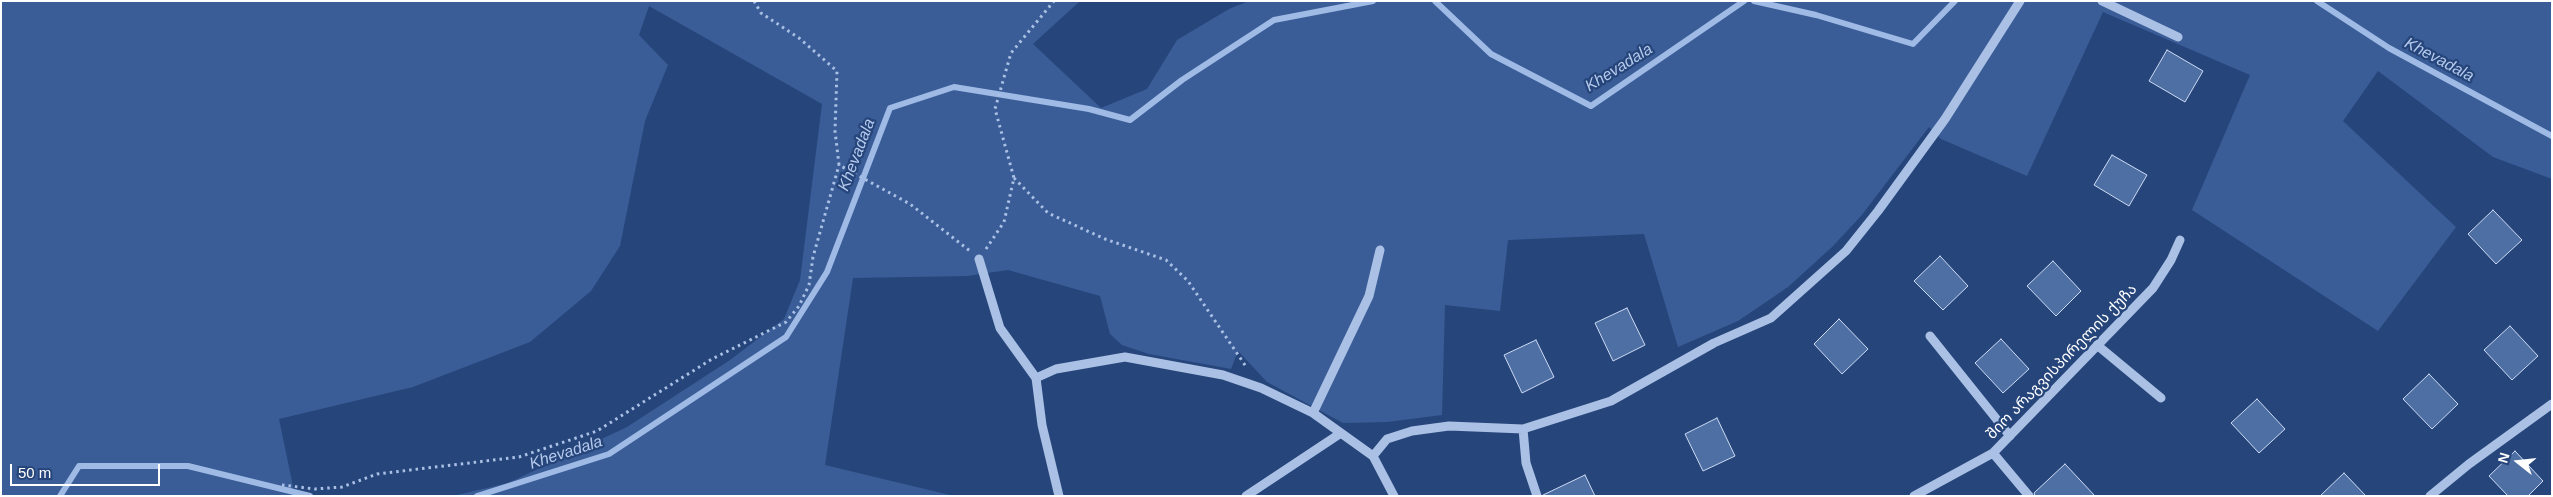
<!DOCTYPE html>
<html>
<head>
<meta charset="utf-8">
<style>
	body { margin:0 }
	#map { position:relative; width:2553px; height:497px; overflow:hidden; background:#26457b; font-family:Arial,sans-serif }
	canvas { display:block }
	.frame { position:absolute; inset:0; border:2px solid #fff; pointer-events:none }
	.north { position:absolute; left:2493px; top:437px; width:50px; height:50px; -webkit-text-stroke:4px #26457b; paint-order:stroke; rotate:286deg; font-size:14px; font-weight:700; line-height:20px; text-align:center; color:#fff }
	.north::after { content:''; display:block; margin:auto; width:18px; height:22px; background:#fff; clip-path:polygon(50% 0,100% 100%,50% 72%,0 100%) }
	.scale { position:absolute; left:10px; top:464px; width:150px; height:22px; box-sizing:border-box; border:2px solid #fff; border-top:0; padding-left:6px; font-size:15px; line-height:18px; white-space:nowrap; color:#fff; -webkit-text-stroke:4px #26457b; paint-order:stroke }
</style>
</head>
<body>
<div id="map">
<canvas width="2553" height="497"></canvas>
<div class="frame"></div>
<div class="north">N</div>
<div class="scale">50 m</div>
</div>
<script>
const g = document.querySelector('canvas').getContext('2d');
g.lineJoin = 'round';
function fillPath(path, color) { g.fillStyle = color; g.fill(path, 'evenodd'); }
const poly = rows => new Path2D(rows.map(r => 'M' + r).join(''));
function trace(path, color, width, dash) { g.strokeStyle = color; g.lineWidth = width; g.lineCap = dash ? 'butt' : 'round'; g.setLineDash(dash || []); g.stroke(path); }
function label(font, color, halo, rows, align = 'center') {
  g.font = font + ' Arial,"Noto Sans Georgian",sans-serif'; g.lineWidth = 4.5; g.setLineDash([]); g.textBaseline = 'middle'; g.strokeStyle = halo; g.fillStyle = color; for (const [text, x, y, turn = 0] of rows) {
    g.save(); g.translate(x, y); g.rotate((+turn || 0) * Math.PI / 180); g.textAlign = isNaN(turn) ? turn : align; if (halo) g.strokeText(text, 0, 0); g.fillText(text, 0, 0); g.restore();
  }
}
fillPath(poly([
	[1,1,1080,1,1033,44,1101,108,1147,89,1177,40,1229,9,1249,1,2552,1,2552,179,2493,157,2378,71,2343,121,2456,227,2378,331,2192,210,2250,75,2103,12,2027,176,1941,139,1929,127,1861,216,1832,247,1788,287,1738,321,1678,347,1644,234,1508,240,1500,311,1445,305,1442,415,1387,422,1343,423,1267,382,1238,351,1231,369,1149,354,1122,345,1110,334,1100,296,1008,270,967,276,853,278,825,465,954,496,453,496,508,483,627,427,730,360,784,319,800,280,822,104,649,6,639,35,668,65,645,121,620,246,591,291,530,342,413,387,279,419,295,496,1,496]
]), '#3a5d98');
trace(poly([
	[1435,1,1491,54,1591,106,1744,1],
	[1754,1,1816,15,1913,44,1955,1],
	[2317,1,2389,48,2552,136],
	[60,496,79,466,188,466,310,496],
	[477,496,609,454,786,337,827,272,890,108,954,87,1089,109,1130,120,1182,80,1274,20,1373,1]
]), '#9ebae5', 6);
const building = poly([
	[2167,50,2203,71,2185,102,2149,81,2167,50],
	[2112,155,2147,175,2129,206,2094,185,2112,155],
	[2493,210,2522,240,2496,264,2468,234,2493,210],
	[1940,256,1968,286,1943,310,1914,281,1940,256],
	[2053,261,2081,291,2056,316,2027,286,2053,261],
	[1627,308,1645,345,1613,361,1595,323,1627,308],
	[1839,319,1868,349,1842,374,1814,344,1839,319],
	[2510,326,2538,356,2512,380,2484,350,2510,326],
	[2001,339,2029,369,2003,393,1975,363,2001,339],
	[1536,340,1554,377,1522,393,1504,355,1536,340],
	[2429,374,2458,404,2432,429,2403,399,2429,374],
	[2257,399,2285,429,2259,453,2231,423,2257,399],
	[1717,418,1735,456,1703,471,1685,434,1717,418],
	[2515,451,2543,481,2528,496,2508,496,2489,476,2515,451],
	[2065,464,2095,496,2035,496,2034,493,2065,464],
	[2344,473,2366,496,2320,496,2344,473],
	[1585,475,1595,496,1543,496,1543,495,1585,475]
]);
fillPath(building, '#4e6fa4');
trace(building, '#cddbf3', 1);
trace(poly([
	[754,1,761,13,799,38,837,71,835,131,839,165,910,204,970,251],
	[1014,178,1048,213,1105,239,1166,260,1188,281,1247,368],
	[986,249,1004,222,1014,178,995,109,1011,53,1054,1],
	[282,485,315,489,342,487,377,474,519,457,597,431,712,359,786,322,799,306,809,285,813,257,839,165]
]), '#aac0e4', 3, [2.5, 4]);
trace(poly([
	[2102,1,2178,37],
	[979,259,1000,328,1036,378,1042,425,1059,496],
	[1930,336,2010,436],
	[2097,345,2161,398],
	[1036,378,1056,369,1125,357,1223,375,1261,388,1313,413,1373,456,1394,496],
	[1313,413,1369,296,1380,250],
	[1523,429,1526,463,1537,496],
	[1993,453,2029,496],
	[1373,456,1387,439,1412,431,1449,426,1523,429,1611,401,1714,343,1771,318,1846,251,1878,211,1945,119,2020,1],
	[1246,496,1341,433],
	[1914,496,1993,453,2153,288,2171,260,2180,240],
	[2430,496,2469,464,2552,404]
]), '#aac0e4', 9);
label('15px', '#fff', '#26457b', [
	["შიო არაგვისპირელის ქუჩა",2062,362,-46]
]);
label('italic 16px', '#b5caec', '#26457b', [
	["Khevadala",2439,60,28],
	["Khevadala",1619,68,-32],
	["Khevadala",857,155,-69],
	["Khevadala",566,453,-18]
]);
</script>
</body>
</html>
